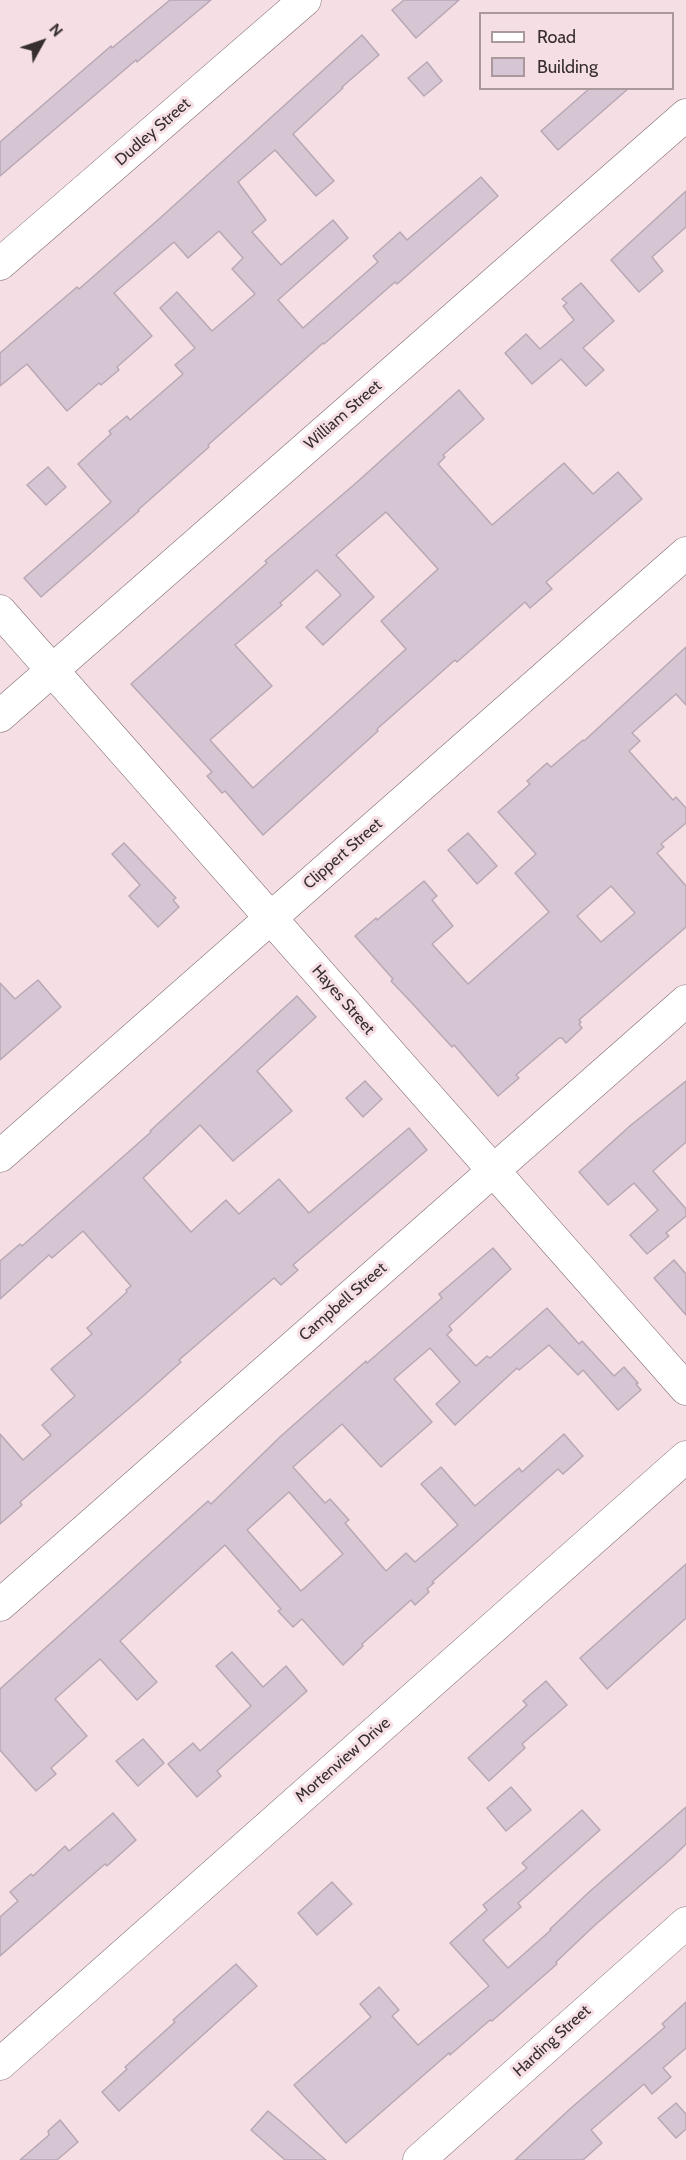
<!DOCTYPE html>
<html>
<head>
<meta charset="utf-8">
<style>
	body { margin:0 }
	#map { position:relative; width:686px; height:2160px; overflow:hidden; background:#f6dfe4; font-family:Cabin,sans-serif }
	canvas { display:block }
	.legend { position:absolute; left:479px; top:12px; width:195px; height:78px; box-sizing:border-box; background:#f6dfe4; border:2px solid #a9989c; margin:0; padding:8px 10px; list-style:none; font-size:18px; color:#362e2f }
	.legend li { display:flex; align-items:center; gap:12px; height:30px }
	.legend b { width:30px; border:2px solid #a9989c }
	.north { position:absolute; left:12px; top:12px; width:60px; height:60px; -webkit-text-stroke:4px #f6dfe4; paint-order:stroke; rotate:50deg; font-size:16px; font-weight:700; line-height:24px; text-align:center; color:#362e2f }
	.north::after { content:''; display:block; margin:auto; width:21px; height:27px; background:#362e2f; clip-path:polygon(50% 0,100% 100%,50% 72%,0 100%) }
</style>
</head>
<body>
<div id="map">
<canvas width="686" height="2160"></canvas>
<ul class="legend">
<li><b style="height:8px;background:#fff"></b>Road</li>
<li><b style="height:16px;background:#d6c5d3"></b>Building</li>
</ul>
<div class="north">N</div>
</div>
<script>
const g = document.querySelector('canvas').getContext('2d');
g.lineJoin = 'round';
function fillPath(path, color) { g.fillStyle = color; g.fill(path, 'evenodd'); }
const poly = rows => new Path2D(rows.map(r => 'M' + r).join(''));
function trace(path, color, width, dash) { g.strokeStyle = color; g.lineWidth = width; g.lineCap = dash ? 'butt' : 'round'; g.setLineDash(dash || []); g.stroke(path); }
function label(font, color, halo, rows, align = 'center') {
  g.font = font + ' Cabin,sans-serif'; g.lineWidth = 6; g.setLineDash([]); g.textBaseline = 'middle'; g.strokeStyle = halo; g.fillStyle = color; for (const [text, x, y, turn = 0] of rows) {
    g.save(); g.translate(x, y); g.rotate((+turn || 0) * Math.PI / 180); g.textAlign = isNaN(turn) ? turn : align; if (halo) g.strokeText(text, 0, 0); g.fillText(text, 0, 0); g.restore();
  }
}
const building = poly([
	[170,0,211,0,137,62,136,60,0,176,0,142,111,46,112,48,170,0],
	[404,0,459,0,416,38,392,10,404,0],
	[362,35,379,55,342,87,343,88,293,134,334,181,316,196,275,150,238,182,266,220,252,232,281,265,333,220,348,238,278,300,303,328,378,262,373,256,400,232,407,240,481,177,498,196,397,284,395,282,324,344,323,343,208,445,209,447,138,510,139,511,41,597,24,578,111,502,78,464,111,434,109,431,127,416,130,420,183,374,175,365,195,348,160,308,177,292,212,331,255,294,232,269,243,258,219,231,188,258,174,242,114,293,152,336,117,367,119,370,101,385,99,383,67,411,27,364,0,386,0,353,77,287,79,289,159,219,362,35],
	[427,62,442,81,424,96,408,78,427,62],
	[590,88,629,88,558,150,541,131,590,88],
	[686,191,686,227,652,257,663,271,639,292,611,260,686,191],
	[581,283,614,321,583,348,604,370,586,386,561,359,532,384,505,353,526,334,540,349,574,320,563,306,567,303,562,299,581,283],
	[459,390,484,419,443,455,445,457,438,464,492,525,564,463,593,494,618,472,642,499,546,582,552,589,530,608,525,602,457,662,455,660,377,729,378,731,263,835,225,791,222,793,207,776,212,772,131,684,267,563,265,561,356,483,459,390],
	[386,512,438,569,381,621,406,649,253,788,210,740,272,686,235,645,282,605,280,603,317,570,341,595,306,627,323,645,374,597,336,555,386,512],
	[48,467,66,487,46,505,27,485,48,467],
	[686,647,686,705,676,694,632,733,640,741,629,751,673,800,676,797,686,808,686,823,661,844,664,847,657,853,686,886,686,927,579,1020,581,1022,579,1024,582,1028,566,1043,562,1038,559,1038,516,1075,519,1078,498,1096,454,1045,452,1047,410,1001,391,981,393,979,355,936,376,918,377,920,424,881,437,896,432,900,453,926,432,944,468,984,549,912,515,873,536,854,498,812,530,784,527,781,547,763,551,767,583,740,584,741,686,647],
	[611,886,635,913,601,942,577,916,611,886],
	[468,833,497,866,477,884,448,850,468,833],
	[124,843,176,898,173,900,179,907,158,927,129,896,140,885,112,854,124,843],
	[38,980,61,1007,0,1060,0,983,15,999,38,980],
	[297,996,316,1017,257,1071,292,1111,233,1161,200,1125,143,1178,191,1232,226,1200,239,1214,279,1179,309,1213,409,1128,427,1150,293,1265,298,1270,281,1285,274,1278,231,1315,179,1360,181,1362,141,1398,20,1502,22,1505,0,1524,0,1434,23,1460,51,1435,42,1425,75,1396,51,1369,92,1334,87,1328,127,1292,126,1290,131,1286,83,1231,52,1258,49,1255,0,1299,0,1261,20,1244,22,1246,151,1132,150,1131,297,996],
	[365,1081,382,1099,363,1117,346,1098,365,1081],
	[686,1081,686,1142,653,1171,686,1209,686,1216,666,1233,669,1236,647,1254,630,1235,658,1210,634,1183,608,1205,579,1172,631,1125,686,1081],
	[493,1248,511,1269,449,1326,452,1330,447,1335,476,1366,487,1356,490,1358,547,1308,579,1344,582,1341,614,1376,624,1367,638,1383,636,1384,641,1390,618,1410,583,1370,578,1375,549,1345,519,1370,517,1368,455,1425,436,1404,460,1382,430,1348,394,1379,432,1422,381,1467,342,1424,293,1467,325,1503,330,1499,349,1520,345,1523,386,1571,406,1553,415,1562,458,1525,421,1484,441,1467,475,1506,519,1468,522,1472,564,1434,583,1456,563,1474,558,1469,432,1582,434,1583,427,1589,429,1592,415,1605,411,1600,362,1644,363,1646,343,1665,302,1619,293,1627,278,1611,281,1609,225,1545,120,1641,157,1682,137,1700,100,1659,55,1699,87,1736,51,1768,56,1774,36,1791,0,1750,0,1689,208,1501,211,1504,281,1436,366,1361,367,1363,442,1298,439,1294,493,1248],
	[289,1492,343,1554,301,1591,247,1530,289,1492],
	[674,1260,686,1274,686,1315,654,1278,674,1260],
	[686,1564,686,1618,607,1689,580,1658,686,1564],
	[232,1652,263,1687,286,1666,307,1691,217,1771,221,1776,197,1797,168,1764,193,1743,200,1751,251,1706,216,1666,232,1652],
	[546,1681,567,1705,522,1744,525,1748,489,1781,468,1758,527,1705,523,1701,546,1681],
	[143,1739,164,1763,138,1786,116,1761,143,1739],
	[511,1787,531,1810,506,1831,487,1808,511,1787],
	[686,1807,686,1844,673,1857,594,1926,556,1962,557,1964,492,2021,490,2020,450,2055,449,2053,346,2143,294,2085,371,2017,360,2004,379,1987,399,2010,392,2016,418,2045,489,1986,450,1943,487,1910,483,1905,527,1868,522,1863,582,1810,600,1830,518,1903,521,1907,483,1940,508,1968,551,1930,550,1929,588,1893,686,1807],
	[113,1813,136,1840,107,1866,105,1864,0,1956,0,1917,18,1901,10,1892,31,1874,33,1876,65,1846,69,1851,113,1813],
	[332,1882,352,1904,317,1935,298,1913,332,1882],
	[236,1964,257,1986,119,2111,102,2092,127,2069,125,2067,175,2022,173,2020,236,1964],
	[686,2002,686,2048,663,2068,671,2077,652,2094,644,2084,591,2130,602,2143,583,2160,515,2160,571,2108,665,2027,662,2024,686,2002],
	[676,2103,686,2114,686,2129,676,2138,658,2118,676,2103],
	[268,2111,326,2160,285,2160,251,2130,268,2111],
	[60,2120,78,2142,57,2160,20,2160,49,2135,48,2131,60,2120]
]);
fillPath(building, '#d6c5d3');
trace(building, '#b8a8b5', 1.5);
const minor = poly([
	[0,264,305,0],
	[0,611,686,1389],
	[0,716,686,115],
	[0,1156,686,553],
	[0,1605,686,1001],
	[0,2064,686,1457],
	[419,2160,686,1923]
]);
trace(minor, '#7f6b70', 33);
trace(minor, '#fff', 32);
label('16px', '#362e2f', '#f6dfe4', [
	["Dudley Street",153,132,-41],
	["William Street",343,415,-41],
	["Clippert Street",343,854,-41],
	["Hayes Street",343,1000,49],
	["Campbell Street",343,1302,-41],
	["Mortenview Drive",343,1760,-41],
	["Harding Street",552,2041,-42]
]);
</script>
</body>
</html>
